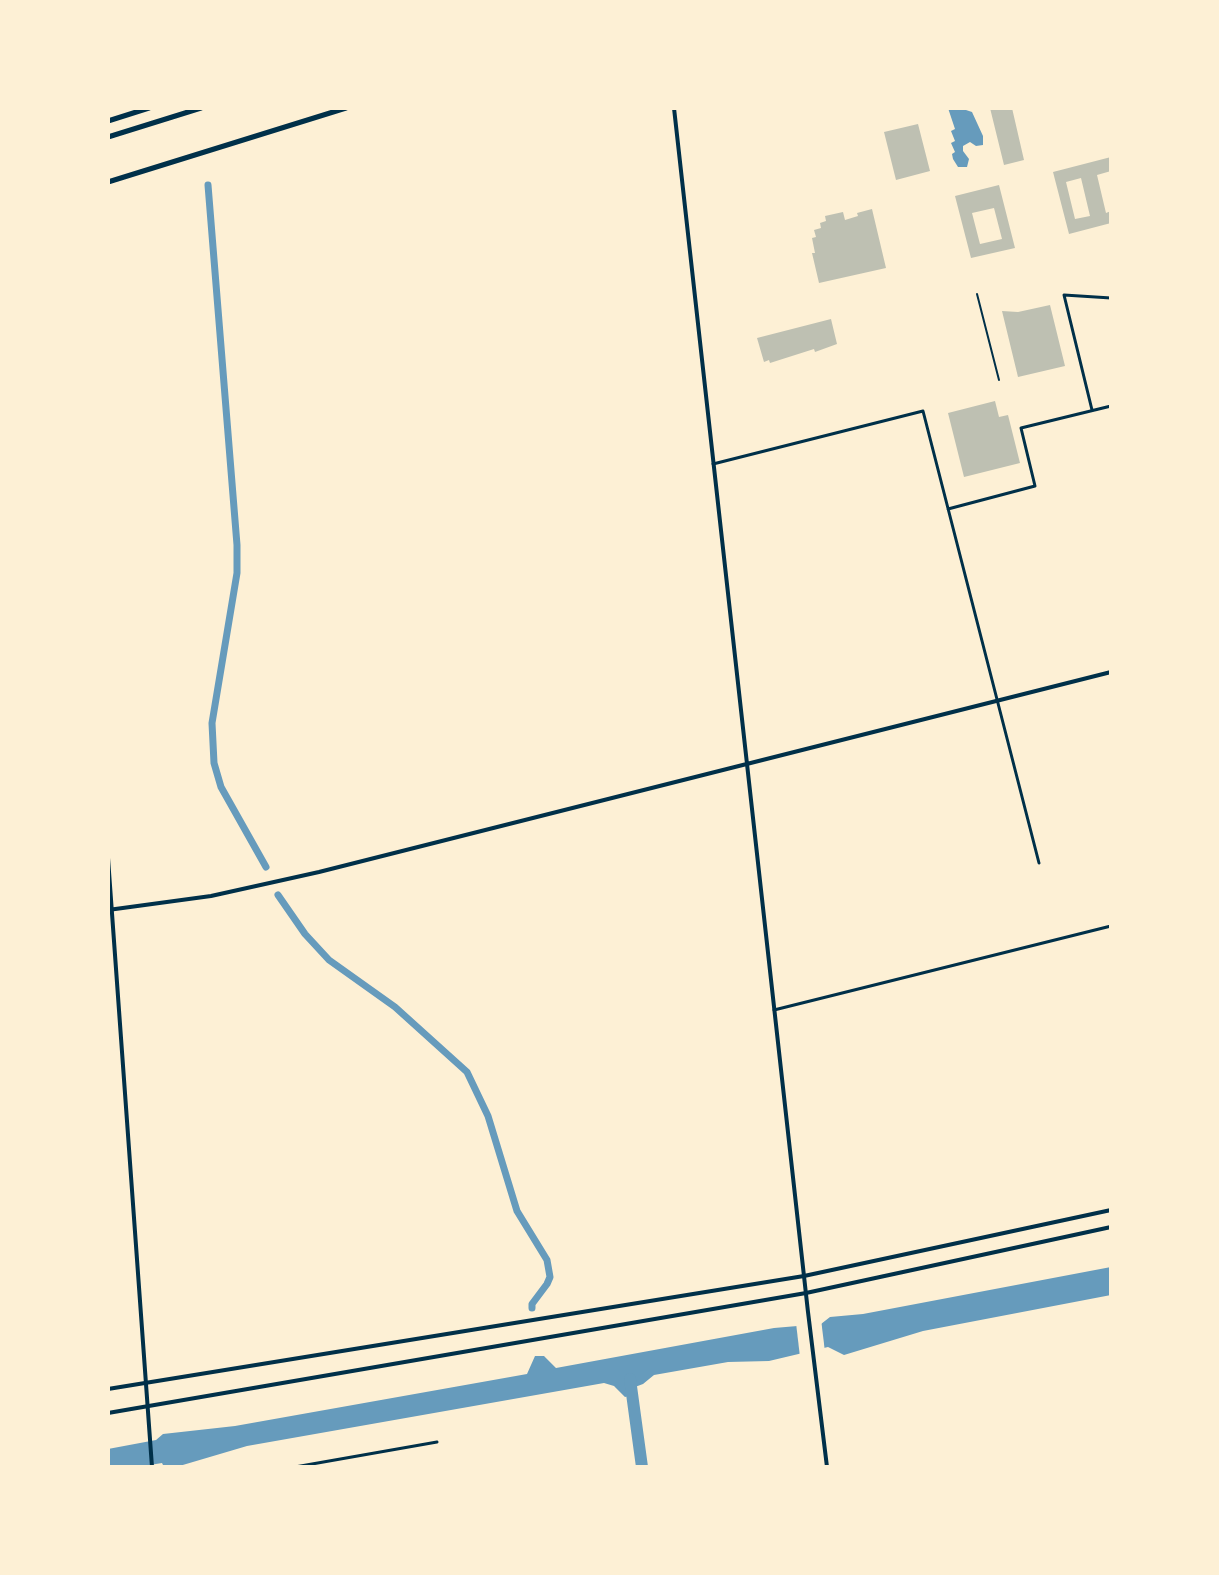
<!DOCTYPE html>
<html>
<head>
<meta charset="utf-8">
<style>
	body { margin:0 }
	#map { position:relative; width:1219px; height:1575px; overflow:hidden; background:#fdf0d5; font-family:"Open Sans",sans-serif }
	canvas { display:block }
	.frame { position:absolute; inset:0; border:110px solid #fdf0d5; pointer-events:none }
</style>
</head>
<body>
<div id="map">
<canvas width="1219" height="1575"></canvas>
<div class="frame"></div>
</div>
<script>
const g = document.querySelector('canvas').getContext('2d');
g.lineJoin = 'round';
function fillPath(path, color) { g.fillStyle = color; g.fill(path, 'evenodd'); }
const poly = rows => new Path2D(rows.map(r => 'M' + r).join(''));
function trace(path, color, width, dash) { g.strokeStyle = color; g.lineWidth = width; g.lineCap = dash ? 'butt' : 'round'; g.setLineDash(dash || []); g.stroke(path); }
fillPath(poly([
	[948,108,960,108,972,112,983,136,983,145,976,146,970,142,963,146,963,151,969,159,967,167,958,167,953,159,952,154,955,152,951,143,955,141,951,131,955,129],
	[1111,1267,1111,1295,923,1331,844,1355,828,1347,769,1361,728,1362,654,1375,643,1384,635,1387,634,1395,625,1397,614,1386,604,1383,247,1446,176,1467,164,1467,162,1463,138,1467,108,1467,108,1449,156,1440,163,1434,235,1426,527,1374,535,1356,544,1356,556,1368,774,1328,821,1324,830,1317,863,1314]
]), '#669bbc');
fillPath(poly([
	[821,1319,825,1352,800,1357,796,1323]
]), '#fdf0d5');
trace(poly([
	[208,185,237,545,237,573,212,723,214,763,221,787,266,867],
	[278,895,305,934,329,960,395,1007,467,1072,488,1116,517,1211,547,1260,550,1277,547,1284,532,1304,532,1308]
]), '#669bbc', 7);
trace(poly([
	[630,1379,642,1467]
]), '#669bbc', 12);
fillPath(poly([
	[990,108,1012,108,1024,160,1004,165],
	[918,124,930,171,896,180,884,132],
	[1111,157,1111,171,1097,175,1106,213,1111,211,1111,223,1069,234,1053,172],
	[1081,178,1090,216,1075,219,1066,182],
	[999,185,1015,248,971,258,955,196],
	[994,208,1002,239,980,244,972,213],
	[872,209,886,268,819,283,812,253,815,253,812,238,816,237,814,230,821,228,820,223,826,221,825,216,843,212,845,220,858,216,857,213],
	[1050,305,1065,366,1018,377,1002,311,1018,312],
	[831,319,837,344,815,352,814,349,770,363,769,360,764,362,757,338],
	[995,401,999,417,1008,415,1020,463,964,477,948,413]
]), '#bec0b2');
trace(poly([
	[977,294,999,380]
]), '#003049', 2);
trace(poly([
	[1092,410,1064,295,1111,298],
	[713,464,923,411,1039,863],
	[948,509,1035,486,1021,428,1111,406],
	[774,1010,1111,926],
	[295,1467,437,1442]
]), '#003049', 3);
trace(poly([
	[674,108,808,1312,827,1467],
	[108,858,152,1467],
	[108,910,211,896,319,872,1111,672]
]), '#003049', 4);
trace(poly([
	[108,1389,804,1276,1111,1210],
	[108,1413,806,1293,1111,1227]
]), '#003049', 4);
trace(poly([
	[108,182,346,108]
]), '#003049', 5);
trace(poly([
	[108,121,149,108],
	[108,137,201,108]
]), '#003049', 5);
</script>
</body>
</html>
